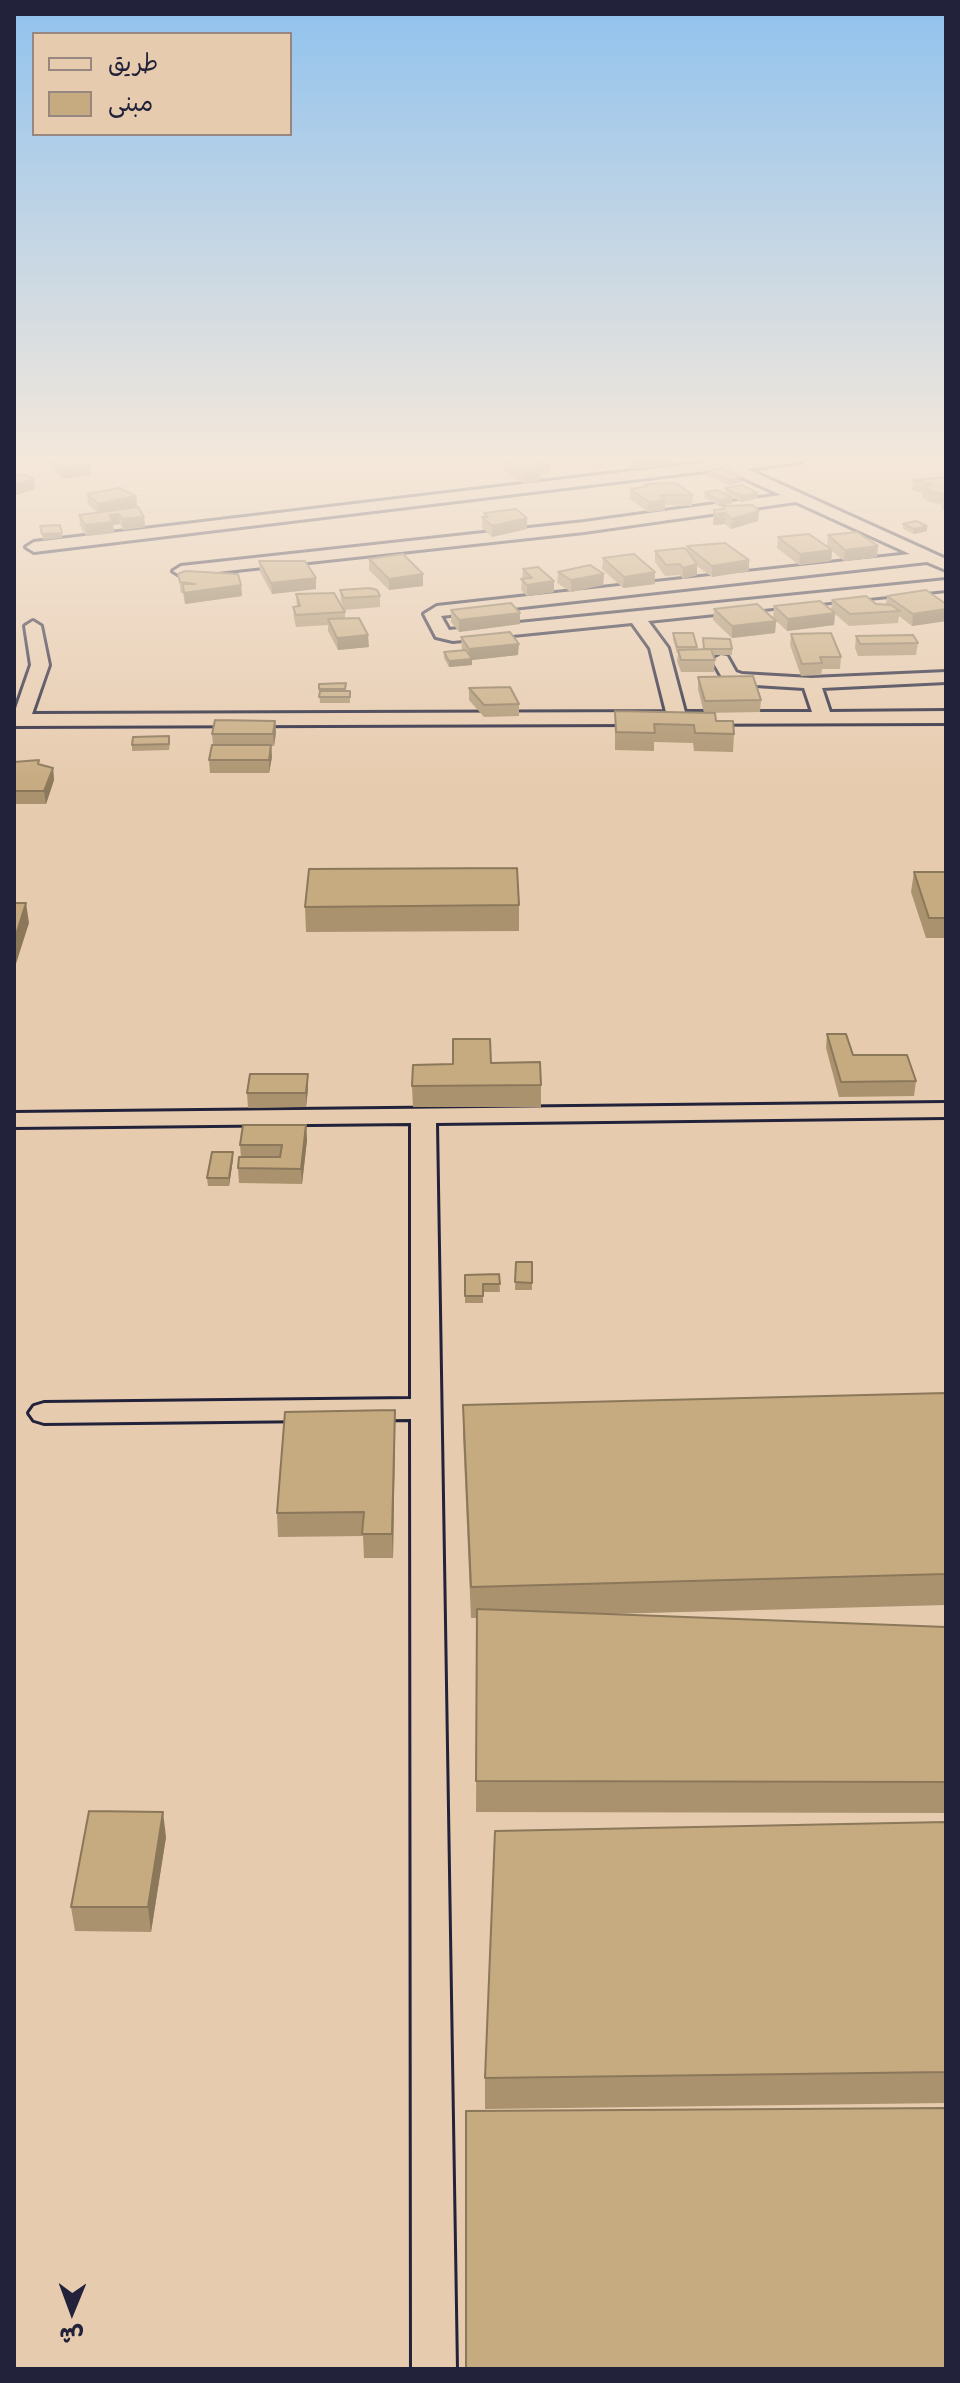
<!DOCTYPE html>
<html>
<head>
<meta charset="utf-8">
<style>
	body { margin:0 }
	#map { position:relative; width:960px; height:2383px; overflow:hidden; background:#e7cbae; font-family:Pangolin,"Playpen Sans Arabic",sans-serif }
	canvas { display:block }
	.frame { position:absolute; inset:0; border:16px solid #22223b; pointer-events:none }
	.legend { position:absolute; left:32px; top:32px; width:260px; height:104px; box-sizing:border-box; background:#e7cbae; border:2px solid #988780; margin:0; padding:10px 14px; list-style:none; font-size:24px; color:#22223b }
	.legend li { display:flex; align-items:center; gap:16px; height:40px }
	.legend b { width:40px; border:2px solid #988780 }
	.north { position:absolute; left:32px; top:2271px; width:80px; height:80px; -webkit-text-stroke:6px #e7cbae; paint-order:stroke; rotate:181deg; font-size:22px; font-weight:700; line-height:32px; text-align:center; color:#22223b }
	.north::after { content:''; display:block; margin:auto; width:28px; height:36px; background:#22223b; clip-path:polygon(50% 0,100% 100%,50% 72%,0 100%) }
</style>
</head>
<body>
<div id="map">
<canvas width="960" height="2383"></canvas>
<div class="frame"></div>
<ul class="legend">
<li><b style="height:10px;background:#e7cbae"></b>طريق</li>
<li><b style="height:22px;background:#c6aa80"></b>مبنى</li>
</ul>
<div class="north">ش</div>
</div>
<script>
const g = document.querySelector('canvas').getContext('2d');
g.lineJoin = 'round';
const poly = rows => new Path2D(rows.map(r => 'M' + r).join(''));
function trace(path, color, width, dash) { g.strokeStyle = color; g.lineWidth = width; g.lineCap = dash ? 'butt' : 'round'; g.setLineDash(dash || []); g.stroke(path); }
function fillPath(path, color) { g.fillStyle = color; g.fill(path, 'evenodd'); }
const minor = poly([
	[705,458,723,458,732,462,807,458,800,462,747,469,946,559,946,570,927,562,441,616,449,630,946,580,946,590,648,621,668,648,685,712,812,712,804,688,739,684,723,679,712,660,721,655,727,656,736,672,742,674,811,678,946,672,946,682,822,688,830,712,946,711,946,723,14,726,14,714,31,665,25,626,33,621,41,626,49,665,32,714,666,712,650,648,632,623,453,641,436,637,424,614,437,606,910,554,796,502,584,532,181,576,173,571,181,566,584,522,781,495,723,469,34,552,26,547,34,542,708,462,705,458],
	[946,1103,946,1117,436,1123,456,2369,412,2369,411,1419,44,1423,34,1420,29,1413,34,1406,44,1403,411,1399,411,1123,14,1127,14,1113,946,1103]
]);
trace(minor, '#22223b', 6);
fillPath(minor, '#e7cbae');
fillPath(poly([
	[46,458,83,458,90,464,91,475,63,479,47,464],
	[616,458,671,458,671,465,634,469],
	[504,460,550,464,550,474,541,474,540,481,524,484,504,470],
	[708,471,741,482,729,485,707,476],
	[946,477,946,510,942,510,941,504,929,502,922,497,923,493,912,490,913,480],
	[645,484,693,495,692,506,665,505,665,510,648,512,630,499,630,489,645,487],
	[725,488,758,498,741,502,725,493],
	[705,492,732,498,732,503,719,506,704,497],
	[87,494,136,496,137,506,126,509,144,517,145,527,123,530,120,524,113,525,114,533,86,536,80,526,79,515,97,513,88,504],
	[722,506,758,521,731,529,725,524,713,525,714,510,722,509],
	[484,513,527,529,492,537,482,528,482,517,484,517],
	[903,524,927,526,927,531,914,534,903,529],
	[828,535,877,557,844,561,832,551,831,561,799,565,777,548,778,537,827,546],
	[687,546,749,560,749,571,712,577,697,566,697,575,683,579,680,575,665,576,655,562,655,551,687,551],
	[603,558,655,584,623,588,602,569],
	[369,559,423,574,423,586,389,590,369,570],
	[259,561,316,578,316,589,272,594,260,572],
	[523,569,554,592,527,596,521,590],
	[558,572,604,574,603,585,571,592,557,583],
	[178,574,241,585,242,596,185,604,183,593,181,593],
	[340,590,380,596,380,607,344,610,341,601],
	[296,594,345,612,345,618,369,647,338,650,328,631,328,625,296,627,294,618,293,607,297,607],
	[887,596,946,604,946,621,912,626,899,616,898,623,849,626,835,614,834,625,787,631,773,618,774,606,831,610,832,600,886,604],
	[714,609,776,621,775,633,732,638,713,620],
	[451,610,520,624,459,632,451,622],
	[673,633,697,647,697,649,703,649,703,638,732,649,732,655,713,655,715,660,714,672,681,672,677,661,678,653,677,653,673,639],
	[791,634,841,657,840,669,822,669,821,675,801,676,790,645],
	[856,636,918,643,916,655,858,656,855,648],
	[461,637,518,655,472,660,472,665,449,667,444,658,444,652,462,650],
	[698,677,761,700,760,712,704,713,698,689],
	[346,683,346,691,350,691,350,703,320,703,319,689],
	[469,688,519,704,519,716,484,717,469,700],
	[615,711,716,721,734,734,733,752,694,751,693,743,654,742,654,751,615,750],
	[275,721,276,733,274,746,271,746,272,757,269,773,210,773,209,760,213,745,212,734],
	[170,742,169,750,132,751,132,745],
	[39,760,39,764,53,768,54,780,46,804,14,804,14,762],
	[914,872,946,872,946,938,926,938,911,892],
	[519,905,519,931,306,932,305,907],
	[827,1034,853,1055,916,1081,914,1096,839,1097,826,1048],
	[491,1063,541,1085,541,1107,413,1107,412,1086,453,1064],
	[308,1089,306,1107,248,1108,247,1093],
	[306,1125,307,1140,302,1184,239,1183,238,1168,241,1157,240,1145],
	[233,1152,233,1159,229,1186,208,1186,207,1178],
	[516,1262,532,1262,532,1290,515,1290],
	[499,1274,500,1292,483,1292,483,1303,465,1303,465,1275],
	[946,1393,946,1605,609,1614,946,1627,946,1813,476,1812,477,1618,471,1618,463,1435,463,1405],
	[395,1434,393,1558,364,1558,363,1536,278,1537,277,1513],
	[946,1822,946,2103,485,2109,485,2078],
	[166,1837,151,1932,75,1931,71,1907]
]), '#aa926e');
fillPath(poly([
	[644,458,671,458,671,465,634,469,634,459],
	[90,464,91,475,63,479,62,469],
	[541,471,540,481,524,484,524,473],
	[741,477,741,482,729,485,730,480],
	[34,479,35,489,14,496,14,485],
	[758,493,758,498,741,502,741,496],
	[136,496,137,506,99,515,98,504],
	[732,498,732,503,719,506,719,500],
	[665,500,665,510,648,512,649,502],
	[759,511,758,521,731,529,732,519],
	[725,513,725,524,713,525,714,514],
	[119,514,120,524,113,525,114,533,86,536,85,525,109,515],
	[144,517,145,527,123,530,122,519],
	[527,518,527,529,492,537,492,526],
	[927,526,927,531,914,534,914,529],
	[62,533,62,538,43,540,42,534],
	[878,546,877,557,844,561,845,550],
	[832,550,831,561,799,565,800,554],
	[749,560,749,571,712,577,712,566],
	[697,564,697,575,683,579,683,568],
	[655,572,655,584,623,588,624,577],
	[423,574,423,586,389,590,389,579],
	[604,574,603,585,571,592,571,580],
	[316,578,316,589,272,594,271,583],
	[554,581,554,592,527,596,527,585],
	[241,585,242,596,185,604,184,593],
	[946,609,946,621,912,626,913,614],
	[520,613,520,624,459,632,459,620],
	[835,613,834,625,787,631,788,619],
	[776,621,775,633,732,638,732,626],
	[368,635,369,647,338,650,337,638],
	[519,644,518,655,472,660,472,665,449,667,449,661,469,659,469,649],
	[275,721,276,733,274,746,273,734],
	[271,745,272,757,269,773,269,760],
	[53,768,54,780,46,804,44,791],
	[26,903,29,923,14,970,14,941],
	[308,1074,308,1089,306,1107,306,1093],
	[306,1125,307,1140,302,1184,301,1169],
	[233,1152,233,1159,229,1186,229,1178],
	[395,1410,395,1434,393,1558,392,1534],
	[163,1812,166,1837,151,1932,148,1907]
]), '#8b775a');
const building = poly([
	[50,458,83,458,90,464,62,469,50,458],
	[544,459,550,464,531,464,541,471,524,473,504,460,544,459],
	[722,468,741,477,730,480,708,471,722,468],
	[24,474,34,479,14,485,14,477,24,474],
	[946,477,946,499,943,500,942,493,930,492,924,486,933,484,913,480,946,477],
	[676,483,693,495,659,495,665,500,649,502,630,489,648,486,645,484,676,483],
	[742,485,758,493,741,496,725,488,742,485],
	[119,488,136,496,98,504,87,494,119,488],
	[717,490,732,498,719,500,705,492,717,490],
	[753,505,759,511,732,519,725,513,714,514,714,510,725,509,722,506,753,505],
	[138,507,144,517,122,519,119,514,109,515,113,522,85,525,79,515,138,507],
	[516,509,527,518,492,526,482,517,488,517,484,513,516,509],
	[916,521,927,526,914,529,903,524,916,521],
	[60,525,62,533,42,534,40,526,60,525],
	[857,532,878,546,845,550,828,535,857,532],
	[809,534,832,550,800,554,778,537,809,534],
	[725,543,749,560,712,566,687,546,725,543],
	[685,548,697,564,683,568,680,564,666,565,655,551,685,548],
	[403,554,423,574,389,579,369,559,403,554],
	[634,554,655,572,624,577,603,558,634,554],
	[259,561,305,561,316,578,271,583,259,561],
	[590,565,604,574,571,580,558,572,590,565],
	[538,567,554,581,527,585,521,579,532,578,523,569,538,567],
	[185,571,238,574,241,585,184,593,183,584,195,584,180,582,178,574,185,571],
	[370,588,377,590,380,596,344,598,340,590,370,588],
	[926,590,946,604,946,609,913,614,887,596,926,590],
	[334,593,345,612,296,615,293,607,300,606,296,594,334,593],
	[866,596,876,604,891,605,900,611,850,614,832,600,866,596],
	[820,601,835,613,788,619,774,606,820,601],
	[511,603,520,613,459,620,451,610,511,603],
	[757,604,776,621,732,626,714,609,757,604],
	[359,618,368,635,337,638,328,619,359,618],
	[510,632,519,644,469,649,461,637,510,632],
	[673,633,693,633,697,647,677,647,673,633],
	[831,633,841,657,820,657,822,663,802,664,791,634,831,633],
	[913,635,918,643,860,644,856,636,913,635],
	[703,638,730,639,732,649,704,649,703,638],
	[711,649,715,660,681,660,678,650,711,649],
	[466,650,472,659,449,661,444,652,466,650],
	[753,676,761,700,705,701,698,677,753,676],
	[346,683,345,689,319,689,319,684,346,683],
	[510,687,519,704,484,705,469,688,510,687],
	[320,691,350,691,350,697,319,697,320,691],
	[615,711,715,713,716,721,733,721,734,734,695,733,694,725,654,724,655,733,616,732,615,711],
	[215,720,275,721,273,734,212,734,215,720],
	[169,736,169,744,132,745,133,737,169,736],
	[212,745,271,745,269,760,209,760,212,745],
	[39,760,38,764,53,768,44,791,14,791,14,762,39,760],
	[517,868,519,905,305,907,309,869,517,868],
	[914,872,946,872,946,918,929,918,914,872],
	[14,903,26,903,14,941,14,903],
	[827,1034,846,1034,853,1055,907,1055,916,1081,841,1082,827,1034],
	[453,1039,490,1039,491,1063,540,1062,541,1085,412,1086,413,1065,453,1064,453,1039],
	[250,1074,308,1074,306,1093,247,1093,250,1074],
	[243,1125,306,1125,301,1169,238,1168,239,1157,280,1157,282,1145,240,1145,243,1125],
	[212,1152,233,1152,229,1178,207,1178,212,1152],
	[516,1262,532,1262,532,1283,515,1282,516,1262],
	[499,1274,500,1284,483,1284,483,1296,465,1296,465,1275,499,1274],
	[946,1393,946,1574,471,1587,463,1405,946,1393],
	[395,1410,392,1534,362,1534,364,1512,277,1513,285,1412,395,1410],
	[477,1609,946,1627,946,1782,476,1781,477,1609],
	[89,1811,163,1812,148,1907,71,1907,89,1811],
	[946,1822,946,2072,485,2078,495,1831,946,1822],
	[946,2108,946,2369,466,2369,466,2111,946,2108]
]);
fillPath(building, '#c6aa80');
trace(building, '#8b775a', 2);
const sky = g.createLinearGradient(0, 0, 0, 791);
sky.addColorStop(0, '#90c2ee');
sky.addColorStop(0.58, '#f4e8db');
sky.addColorStop(1, '#f4e8db00');
g.fillStyle = sky;
g.fillRect(0, 0, 960, 791);
</script>
</body>
</html>
